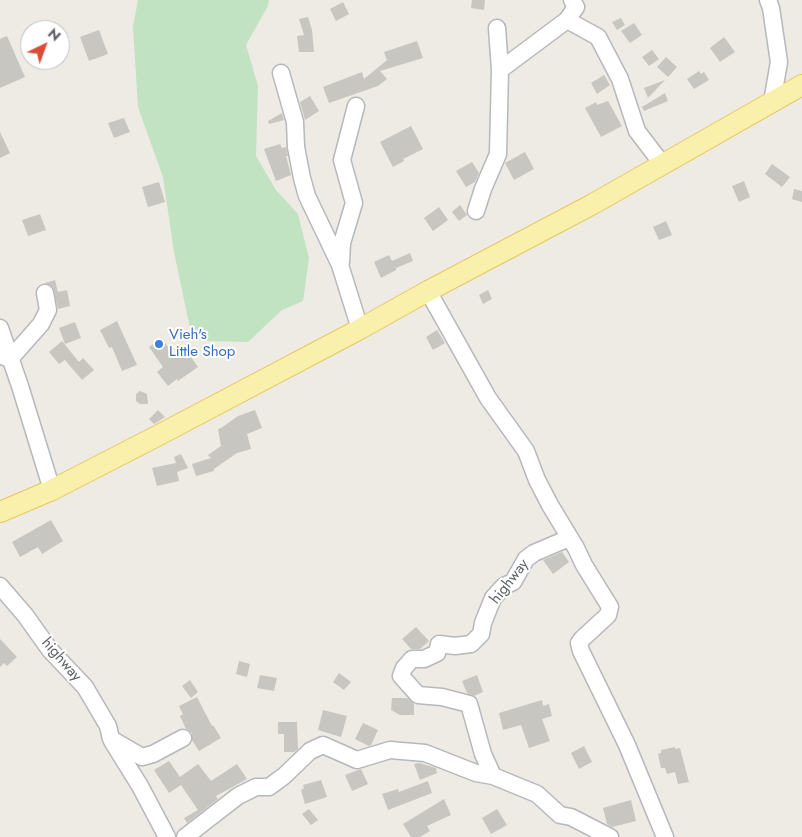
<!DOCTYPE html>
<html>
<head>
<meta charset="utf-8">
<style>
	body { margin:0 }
	#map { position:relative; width:802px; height:837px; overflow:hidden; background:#edebe3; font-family:Jost,sans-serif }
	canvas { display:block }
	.north { position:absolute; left:20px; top:20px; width:50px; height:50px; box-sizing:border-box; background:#fff; border:1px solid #bdbfc1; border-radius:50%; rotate:42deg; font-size:14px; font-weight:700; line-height:20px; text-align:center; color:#5b5e63 }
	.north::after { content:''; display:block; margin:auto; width:18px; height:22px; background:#dd4c39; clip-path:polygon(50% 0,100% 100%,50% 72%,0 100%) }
</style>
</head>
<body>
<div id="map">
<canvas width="802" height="837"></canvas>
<div class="north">N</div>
</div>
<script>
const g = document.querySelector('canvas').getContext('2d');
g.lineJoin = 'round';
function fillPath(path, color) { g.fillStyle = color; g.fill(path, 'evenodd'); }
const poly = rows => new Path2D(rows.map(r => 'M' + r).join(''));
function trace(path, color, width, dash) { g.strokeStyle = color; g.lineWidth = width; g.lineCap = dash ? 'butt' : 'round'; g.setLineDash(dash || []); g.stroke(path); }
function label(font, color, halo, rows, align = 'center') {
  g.font = font + ' Jost,sans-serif'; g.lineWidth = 4; g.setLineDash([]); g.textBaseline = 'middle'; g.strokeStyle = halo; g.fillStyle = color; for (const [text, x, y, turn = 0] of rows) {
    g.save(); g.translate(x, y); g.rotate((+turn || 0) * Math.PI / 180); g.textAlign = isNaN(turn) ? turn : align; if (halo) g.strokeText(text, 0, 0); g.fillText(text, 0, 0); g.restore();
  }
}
fillPath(poly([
	[138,0,269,0,268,6,246,45,258,86,256,156,276,190,298,214,309,258,303,301,282,310,248,342,208,341,191,333,174,252,163,177,138,107,133,27]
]), '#c1e3c2');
fillPath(poly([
	[472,0,485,0,484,10,471,8],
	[343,2,349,14,336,21,330,9],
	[308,17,312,30,314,52,299,52,297,36,304,35,299,19],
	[621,18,625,25,617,30,612,22],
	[634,23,642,35,630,43,621,31],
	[99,30,108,54,89,61,80,37],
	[7,36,25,77,0,88,0,39],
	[724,37,735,52,720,62,710,48],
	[417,41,423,58,380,71,387,79,378,86,329,103,323,87,362,72,364,79,387,60,384,52],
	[652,50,659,59,649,66,642,57],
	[666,57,677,67,668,77,657,67],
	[699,71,701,74,704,72,709,80,694,89,687,79],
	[604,75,610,85,597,94,591,83],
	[665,80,648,98,644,88],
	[665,93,668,101,644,111,642,107],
	[310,96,319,111,305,120,300,102],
	[608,101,622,126,601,137,585,108,596,102,597,105],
	[282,113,284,120,269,124,268,121],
	[124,118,130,132,114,138,108,123],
	[411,126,423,149,403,159,404,161,393,167,380,142],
	[0,132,10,153,0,158],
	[280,144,282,148,286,147,288,156,286,156,291,175,276,181,264,149],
	[525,152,534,169,514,180,505,163],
	[472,162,479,173,475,182,466,187,456,171],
	[772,164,790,177,782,187,765,174],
	[744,181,750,197,739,202,732,186],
	[159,182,165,202,148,207,142,187],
	[794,189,802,191,802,202,792,199],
	[460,205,467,215,459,221,452,212],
	[439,207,448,220,433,231,424,218],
	[40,214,46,230,28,236,22,220],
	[666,221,672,235,659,240,653,227],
	[410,253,413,261,396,268,396,270,381,278,374,262,389,255,392,261],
	[55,280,58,292,67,290,70,306,58,309,53,287,45,283],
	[488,290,492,299,483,304,479,295],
	[117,321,137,365,122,371,112,347,109,348,100,330],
	[75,322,81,338,65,344,59,328],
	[437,330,445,343,433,350,426,337],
	[162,338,175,358,186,350,198,367,178,381,177,379,168,386,157,372,163,367,149,347],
	[62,341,79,362,83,358,94,370,82,380,65,360,59,364,49,352],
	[140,391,147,394,148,404,140,404,136,401,136,394],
	[158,410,165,417,154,424,149,419],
	[255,410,262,428,247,434,251,449,237,453,214,469,214,471,196,476,192,464,211,458,208,455,221,446,218,429,221,428,238,416],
	[181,454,188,468,177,472,179,481,157,486,152,468,176,463,174,457],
	[51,520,63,541,42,554,38,547,20,557,12,542],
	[562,552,569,562,553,574,543,560],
	[416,627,429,641,420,649,411,649,402,639],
	[0,639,17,657,7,666,4,663,0,667],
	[239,661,250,664,247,677,236,674],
	[339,673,351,682,344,690,333,682],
	[260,675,277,678,274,691,257,688],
	[477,675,483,692,474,696,467,693,462,681],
	[190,680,198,692,191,698,182,686],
	[197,697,212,726,213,725,221,738,199,751,192,740,192,733,186,729,180,716,183,714,179,706],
	[392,698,408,698,414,704,414,715,400,715,391,710],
	[542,700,543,706,549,704,552,716,542,719,550,741,529,748,521,725,503,730,499,713],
	[323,710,347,716,341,737,318,730],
	[278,722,297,722,298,749,294,752,284,752,284,734,278,734],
	[363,723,378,730,371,745,369,746,355,739],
	[584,746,592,762,579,769,571,753],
	[675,747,675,749,680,748,689,782,678,784,675,772,667,774,665,768,661,768,658,754,661,753,661,750],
	[169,761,180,777,198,764,211,781,237,764,247,779,216,796,218,799,187,823,184,818,198,810,181,785,169,793,154,770],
	[419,763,436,768,437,773,420,780,414,764],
	[361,769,368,784,352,791,345,775],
	[321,780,327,797,305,804,301,790,304,788,303,785],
	[428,781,432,793,388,810,382,794,398,789,399,792],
	[444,799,451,815,427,826,430,831,420,837,411,837,403,824],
	[631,800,636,821,612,827,607,824,603,808],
	[309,809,318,820,311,825,302,814],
	[497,809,507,825,491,834,482,818]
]), '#c8c6c0');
const minor = poly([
	[768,0,771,8,779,62,772,102],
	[567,20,598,37,620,79,637,131,663,165],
	[500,70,567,20,576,7,572,0],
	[281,73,295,122,296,147,302,178,307,196,340,265,360,329],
	[476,211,483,189,498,154,500,70,497,28],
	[341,262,342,243,354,203,342,160,356,106],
	[428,291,488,398,526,451,537,480,550,505,576,548,584,565,610,607,608,615,582,639,579,643,581,651,627,745,665,837],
	[0,328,20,386,52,490],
	[2,356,10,359,41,324,48,310,45,293],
	[0,586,25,615,50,650,85,687,108,726,111,739,142,757,153,754,183,738],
	[112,741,140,786,167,837],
	[493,776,483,754,469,704,442,697,418,695,401,676,404,668,412,659,424,659,437,653,439,644,455,646,471,644,481,634,483,623,493,598,504,586,513,582,526,559,534,553,569,538],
	[185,837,238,796,256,787,269,787,284,776,310,751,323,745,357,760,390,750,425,753,476,773,493,776,537,794,560,815,571,817,610,837]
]);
const major = poly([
	[0,512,52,490,159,435,360,329,428,291,593,204,802,85]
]);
trace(minor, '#b5b8bc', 19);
trace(major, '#e7c861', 22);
trace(minor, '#fff', 16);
trace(major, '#f9f0ab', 20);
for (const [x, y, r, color] of [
	[159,344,5,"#3f7fe0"]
]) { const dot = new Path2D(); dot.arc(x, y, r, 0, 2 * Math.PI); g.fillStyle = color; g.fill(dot); trace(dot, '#fff', 2); }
label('15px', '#366cbe', '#fff', [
	["Vieh's",169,335],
	["Little Shop",169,352]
], 'left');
label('15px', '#5b5e63', '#fff', [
	["highway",510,582,-52],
	["highway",61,660,49]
]);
</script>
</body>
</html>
